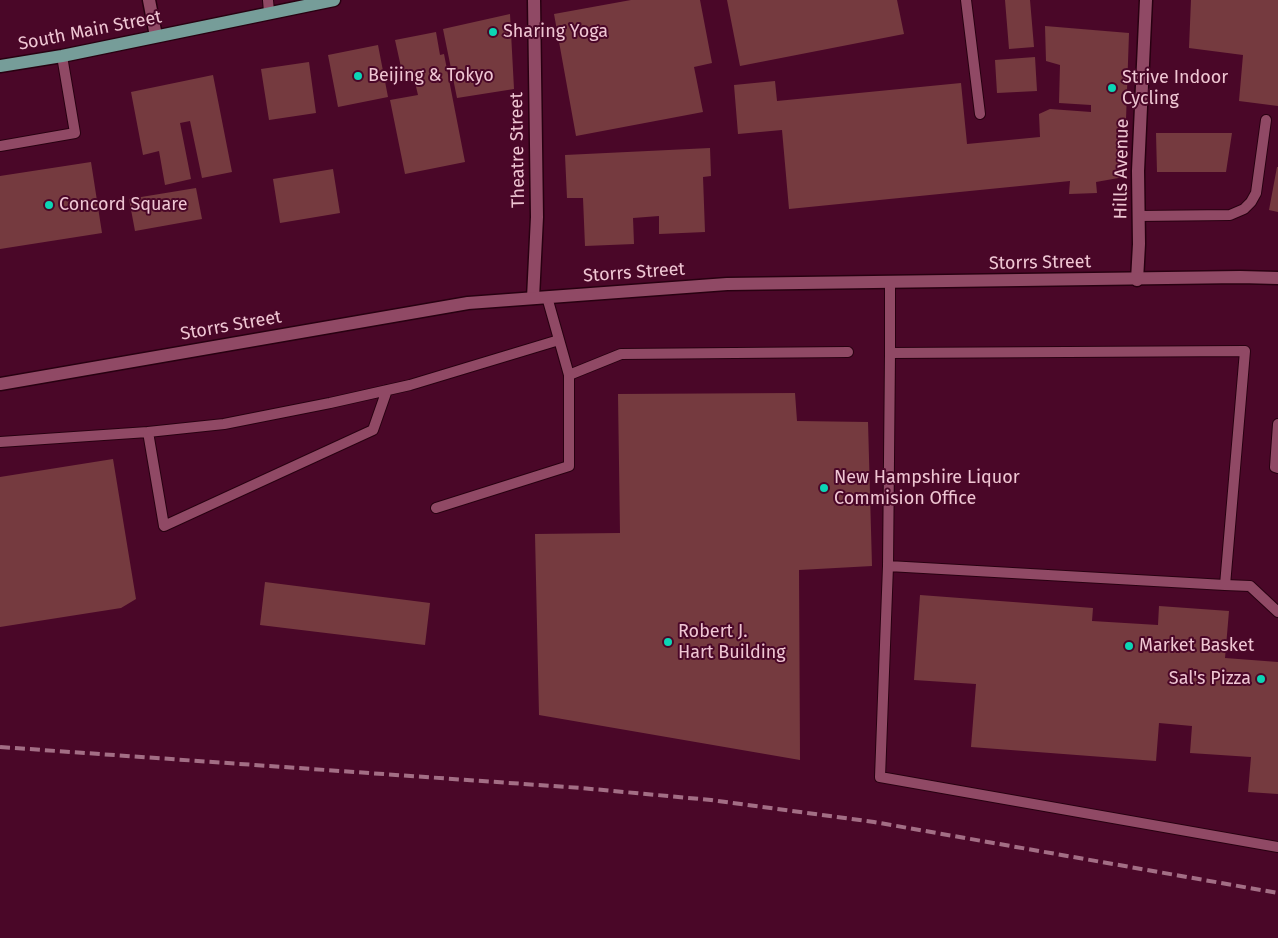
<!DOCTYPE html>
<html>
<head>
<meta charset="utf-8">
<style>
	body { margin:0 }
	canvas { display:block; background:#4a0728 }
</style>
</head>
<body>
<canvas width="1278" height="938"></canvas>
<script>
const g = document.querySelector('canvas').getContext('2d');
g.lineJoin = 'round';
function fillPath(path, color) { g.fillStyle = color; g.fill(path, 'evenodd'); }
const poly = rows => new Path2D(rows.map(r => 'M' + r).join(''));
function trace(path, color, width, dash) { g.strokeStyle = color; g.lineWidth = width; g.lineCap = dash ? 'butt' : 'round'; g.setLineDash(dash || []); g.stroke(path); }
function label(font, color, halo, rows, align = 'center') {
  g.font = font + ' "Fira Sans",sans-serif'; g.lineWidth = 4; g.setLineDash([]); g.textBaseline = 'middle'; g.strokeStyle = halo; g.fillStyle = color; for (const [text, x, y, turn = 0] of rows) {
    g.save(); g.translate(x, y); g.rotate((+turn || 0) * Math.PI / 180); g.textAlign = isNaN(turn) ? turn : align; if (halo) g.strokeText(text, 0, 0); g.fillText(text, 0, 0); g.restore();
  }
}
fillPath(poly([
	[631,0,700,0,712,63,694,67,703,112,576,136,554,14],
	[727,0,897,0,904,34,740,66],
	[1005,0,1030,0,1034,47,1009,49],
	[1191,0,1278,0,1278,106,1239,101,1243,55,1189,48],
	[510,14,514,89,457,98,443,29],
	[1045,26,1129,33,1124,177,1096,182,1097,193,1069,194,1070,181,789,209,782,130,738,134,734,85,775,81,777,101,961,83,967,144,1040,137,1039,114,1050,109,1091,112,1091,105,1059,103,1060,65,1046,61],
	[436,32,440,55,444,54,465,162,405,174,390,100,418,95,413,74,403,76,395,40],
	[378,45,388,97,338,107,328,55],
	[1035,57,1037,91,997,93,995,60],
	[309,62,316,113,269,120,261,69],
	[213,75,232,172,202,178,190,121,180,123,191,179,165,185,159,151,143,155,131,92],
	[1156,133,1232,133,1226,172,1157,172],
	[710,148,711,176,703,177,705,232,659,234,659,216,633,218,634,244,585,246,583,198,567,198,565,155],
	[91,162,102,233,0,249,0,176],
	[1277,167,1278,167,1278,212,1269,210],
	[333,169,340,213,280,223,273,179],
	[196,188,202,219,135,231,129,199],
	[795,393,797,421,868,422,872,566,799,570,800,760,539,715,535,534,620,533,618,394],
	[113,459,136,599,121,608,0,627,0,477],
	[265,582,430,603,425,645,260,625],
	[920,595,1093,608,1092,621,1158,625,1159,606,1229,611,1225,658,1278,662,1278,794,1248,792,1251,757,1190,753,1192,726,1159,723,1156,761,971,747,976,684,914,680]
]), '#753a3f');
const service = poly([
	[268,0,269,12],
	[966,0,980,114],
	[0,146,75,133,62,56],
	[1138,216,1230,215,1244,209,1251,202,1256,193,1266,120],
	[890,282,890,353],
	[569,375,621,354,848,352],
	[387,390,373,430,164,526,148,432,224,424,330,403,410,385,559,340],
	[1278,424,1275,467,1278,468],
	[0,442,148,432],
	[436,508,569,466,569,375,547,297],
	[888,566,880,777,1278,847],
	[1225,585,1245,351,890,353,888,566,1225,585,1250,586,1278,612]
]);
const minor = poly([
	[149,0,156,36],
	[1137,280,1139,244,1138,171,1146,0],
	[533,298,537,217,534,0]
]);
const tertiary = poly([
	[0,384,468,303,727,284,1240,277,1278,278]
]);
const primary = poly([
	[0,66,62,56,334,0]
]);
trace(service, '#280011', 12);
trace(minor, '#280011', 15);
trace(tertiary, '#280011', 15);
trace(primary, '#280011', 15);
trace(service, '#904965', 10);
trace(minor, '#904965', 12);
trace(tertiary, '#904965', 12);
trace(primary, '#769d99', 12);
trace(poly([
	[0,747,581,788,711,800,874,822,1278,893]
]), '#a36e85', 4, [10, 5]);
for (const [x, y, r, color] of [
	[493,32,5,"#0cd5b5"],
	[358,76,5,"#0cd5b5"],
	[1112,88,5,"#0cd5b5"],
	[49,205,5,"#0cd5b5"],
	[824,488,5,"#0cd5b5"],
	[668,642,5,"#0cd5b5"],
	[1129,646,5,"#0cd5b5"],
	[1261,679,5,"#0cd5b5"]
]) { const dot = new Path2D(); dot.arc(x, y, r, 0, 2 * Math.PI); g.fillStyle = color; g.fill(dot); trace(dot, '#4a0728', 2); }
label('18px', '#efc6d3', '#4a0728', [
	["South Main Street",90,31,-11],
	["Theatre Street",518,150,-91],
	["Hills Avenue",1122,169,-89],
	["Storrs Street",1040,263,-1],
	["Storrs Street",634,273,-4],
	["Storrs Street",231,326,-10]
]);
label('18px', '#efc6d3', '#4a0728', [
	["Sharing Yoga",503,32],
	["Beijing & Tokyo",368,76],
	["Strive Indoor",1122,78],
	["Cycling",1122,99],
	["Concord Square",59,205],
	["New Hampshire Liquor",834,478],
	["Commision Office",834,499],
	["Robert J.",678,632],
	["Hart Building",678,653],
	["Market Basket",1139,646],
	["Sal's Pizza",1251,679,"right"]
], 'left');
</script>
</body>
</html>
